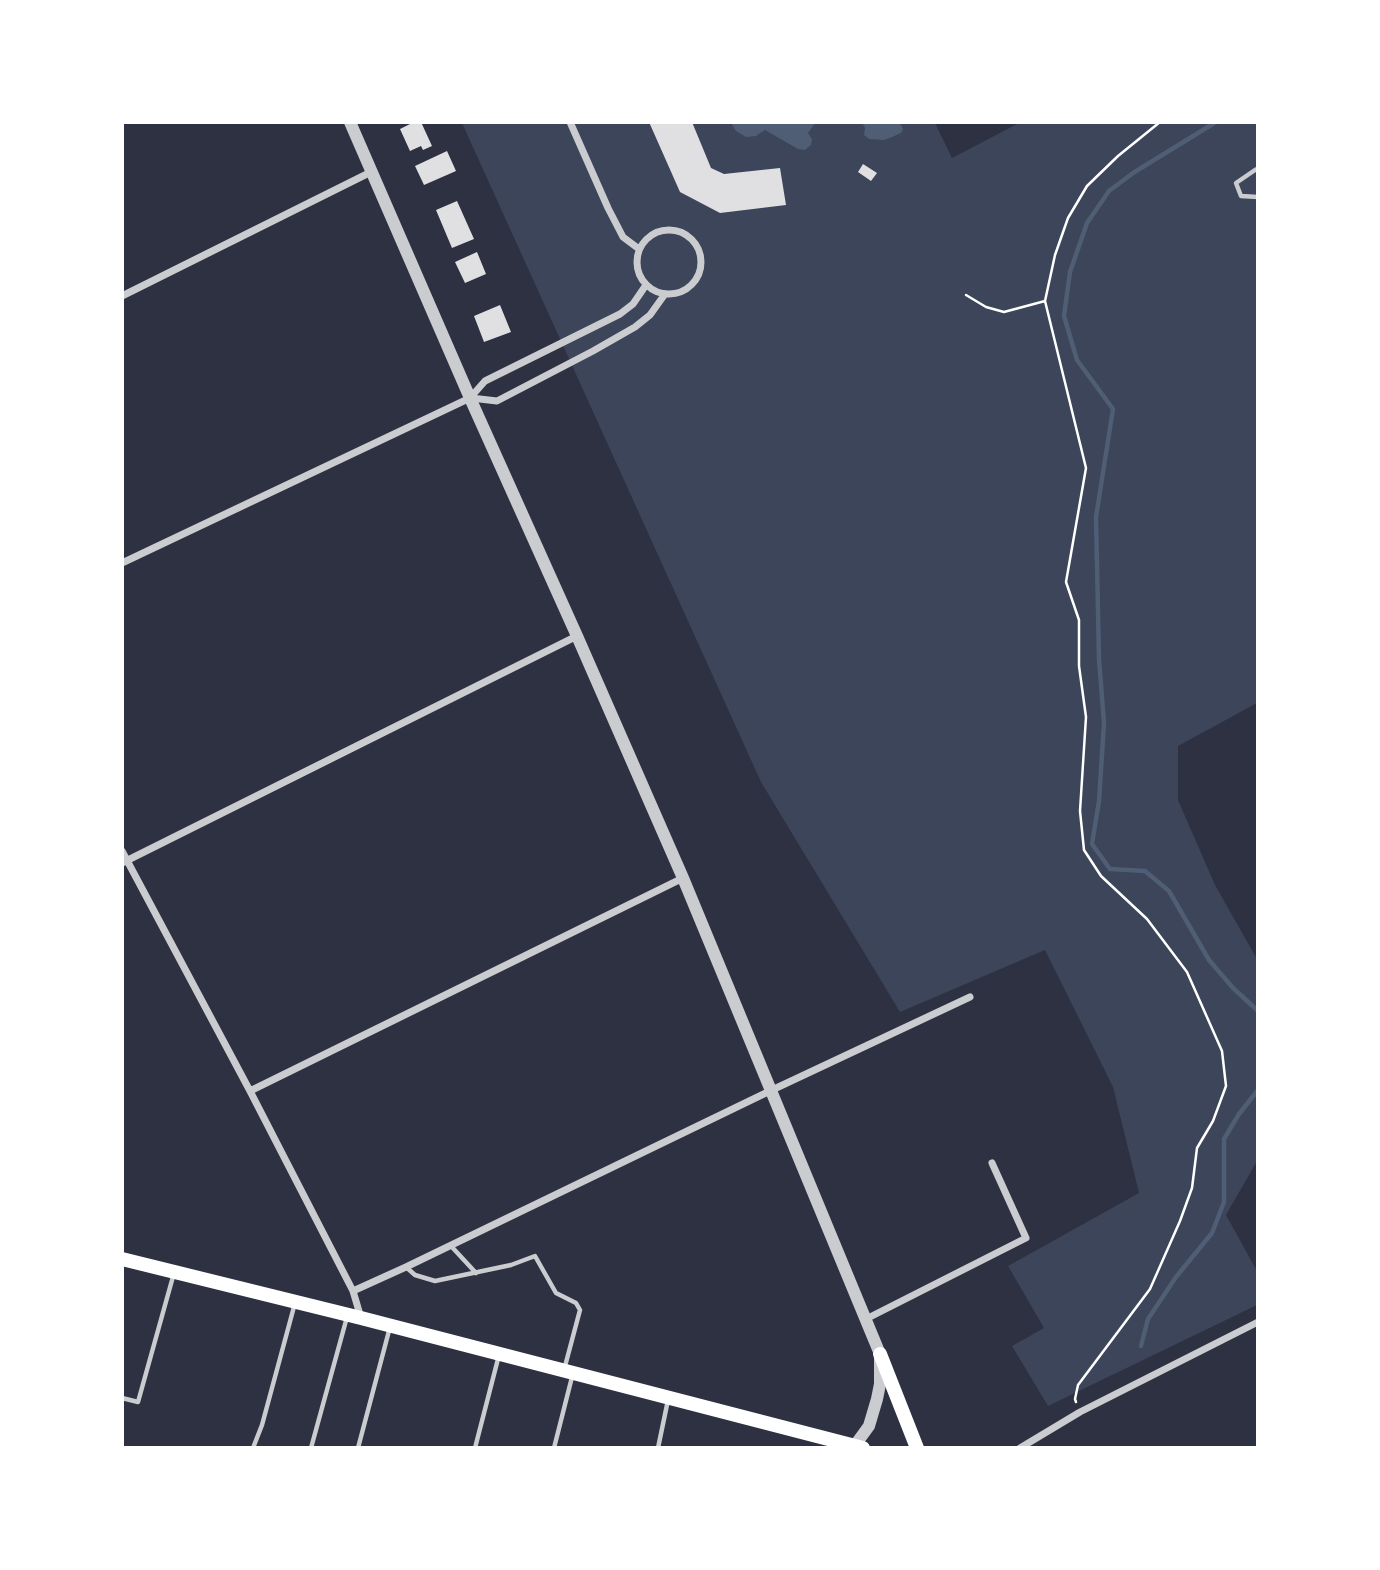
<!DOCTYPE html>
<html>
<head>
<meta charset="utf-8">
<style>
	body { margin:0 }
	#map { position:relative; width:1380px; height:1570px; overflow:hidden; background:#2d3142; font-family:Raleway,sans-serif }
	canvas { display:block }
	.frame { position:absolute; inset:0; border:124px solid #fff; pointer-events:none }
</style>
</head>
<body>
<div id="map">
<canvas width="1380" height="1570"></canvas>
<div class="frame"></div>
</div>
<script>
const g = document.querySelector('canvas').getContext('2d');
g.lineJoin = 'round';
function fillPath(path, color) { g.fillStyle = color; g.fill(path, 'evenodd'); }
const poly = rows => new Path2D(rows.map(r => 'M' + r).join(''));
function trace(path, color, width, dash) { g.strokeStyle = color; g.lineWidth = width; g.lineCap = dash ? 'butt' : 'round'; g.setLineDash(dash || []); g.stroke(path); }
fillPath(poly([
	[462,123,935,123,952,158,1019,123,1257,123,1257,703,1178,746,1178,800,1215,885,1257,959,1257,1161,1226,1215,1257,1271,1257,1305,1048,1406,1012,1346,1044,1328,1008,1266,1139,1193,1113,1087,1045,950,900,1012,761,782]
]), '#3c4559');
fillPath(poly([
	[731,123,815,123,808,133,812,139,811,145,805,150,798,149,765,130,756,136,746,137,736,131],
	[862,123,900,123,903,129,901,133,890,138,884,140,869,139,864,135,865,128]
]), '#4f5d75');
trace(poly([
	[1216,122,1133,173,1109,191,1087,223,1070,272,1064,316,1077,360,1113,409,1096,517,1099,659,1104,723,1099,801,1092,844,1110,869,1145,871,1169,891,1209,960,1233,988,1258,1011],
	[1141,1346,1148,1319,1176,1277,1212,1233,1224,1202,1224,1139,1239,1114,1258,1090]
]), '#4f5d75', 4.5);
fillPath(poly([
	[414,122,421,122,432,146,423,150,421,146,410,151,400,129],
	[649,122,692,122,711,168,724,174,780,168,786,205,720,213,680,192],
	[447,151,456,171,424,185,415,166],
	[863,164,877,173,871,181,858,172],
	[457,201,474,239,452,248,436,210],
	[477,252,486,274,465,283,455,262],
	[500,305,511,332,484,342,474,316]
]), '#e0e0e3');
trace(poly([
	[966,295,986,307,1004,312,1045,301],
	[1076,1402,1075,1399,1078,1385,1150,1289,1180,1221,1192,1188,1197,1148,1213,1121,1226,1086,1222,1051,1187,972,1147,919,1101,876,1084,850,1080,811,1086,717,1079,666,1079,620,1066,582,1086,468,1045,301,1055,255,1068,218,1087,186,1118,156,1160,122]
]), '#fff', 2.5);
trace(poly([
	[1258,169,1255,170,1236,183,1241,196,1258,197],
	[451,1246,476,1273],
	[406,1267,415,1275,435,1281,511,1265,535,1256,556,1293,576,1303,580,1310,564,1370],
	[122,1398,138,1402,174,1273],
	[253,1448,262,1425,295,1303],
	[311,1448,347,1317],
	[358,1448,390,1327],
	[475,1448,499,1355],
	[554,1448,572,1377],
	[658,1448,668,1400]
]), '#caccd0', 4.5);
trace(poly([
	[570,122,608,208,623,237,639,249],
	'637 262a32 32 0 1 1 64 0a32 32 0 1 1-64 0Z',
	[122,296,371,172],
	[471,398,497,401,593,351,635,327,650,315,665,294],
	[122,563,470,398,485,381,620,314,633,304,646,285],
	[122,851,250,1091,353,1291,361,1318],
	[122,863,577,636],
	[250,1091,683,878],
	[353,1291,406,1267,772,1090,970,997],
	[866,1319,1026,1238,992,1163],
	[1020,1448,1080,1412,1258,1322]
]), '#caccd0', 7);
trace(poly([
	[350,122,470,398,577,636,683,878,880,1354,880,1384,877,1399,869,1426,853,1448]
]), '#caccd0', 12);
trace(poly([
	[122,1259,361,1318,863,1448],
	[880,1354,917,1448]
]), '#fff', 14);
</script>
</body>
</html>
